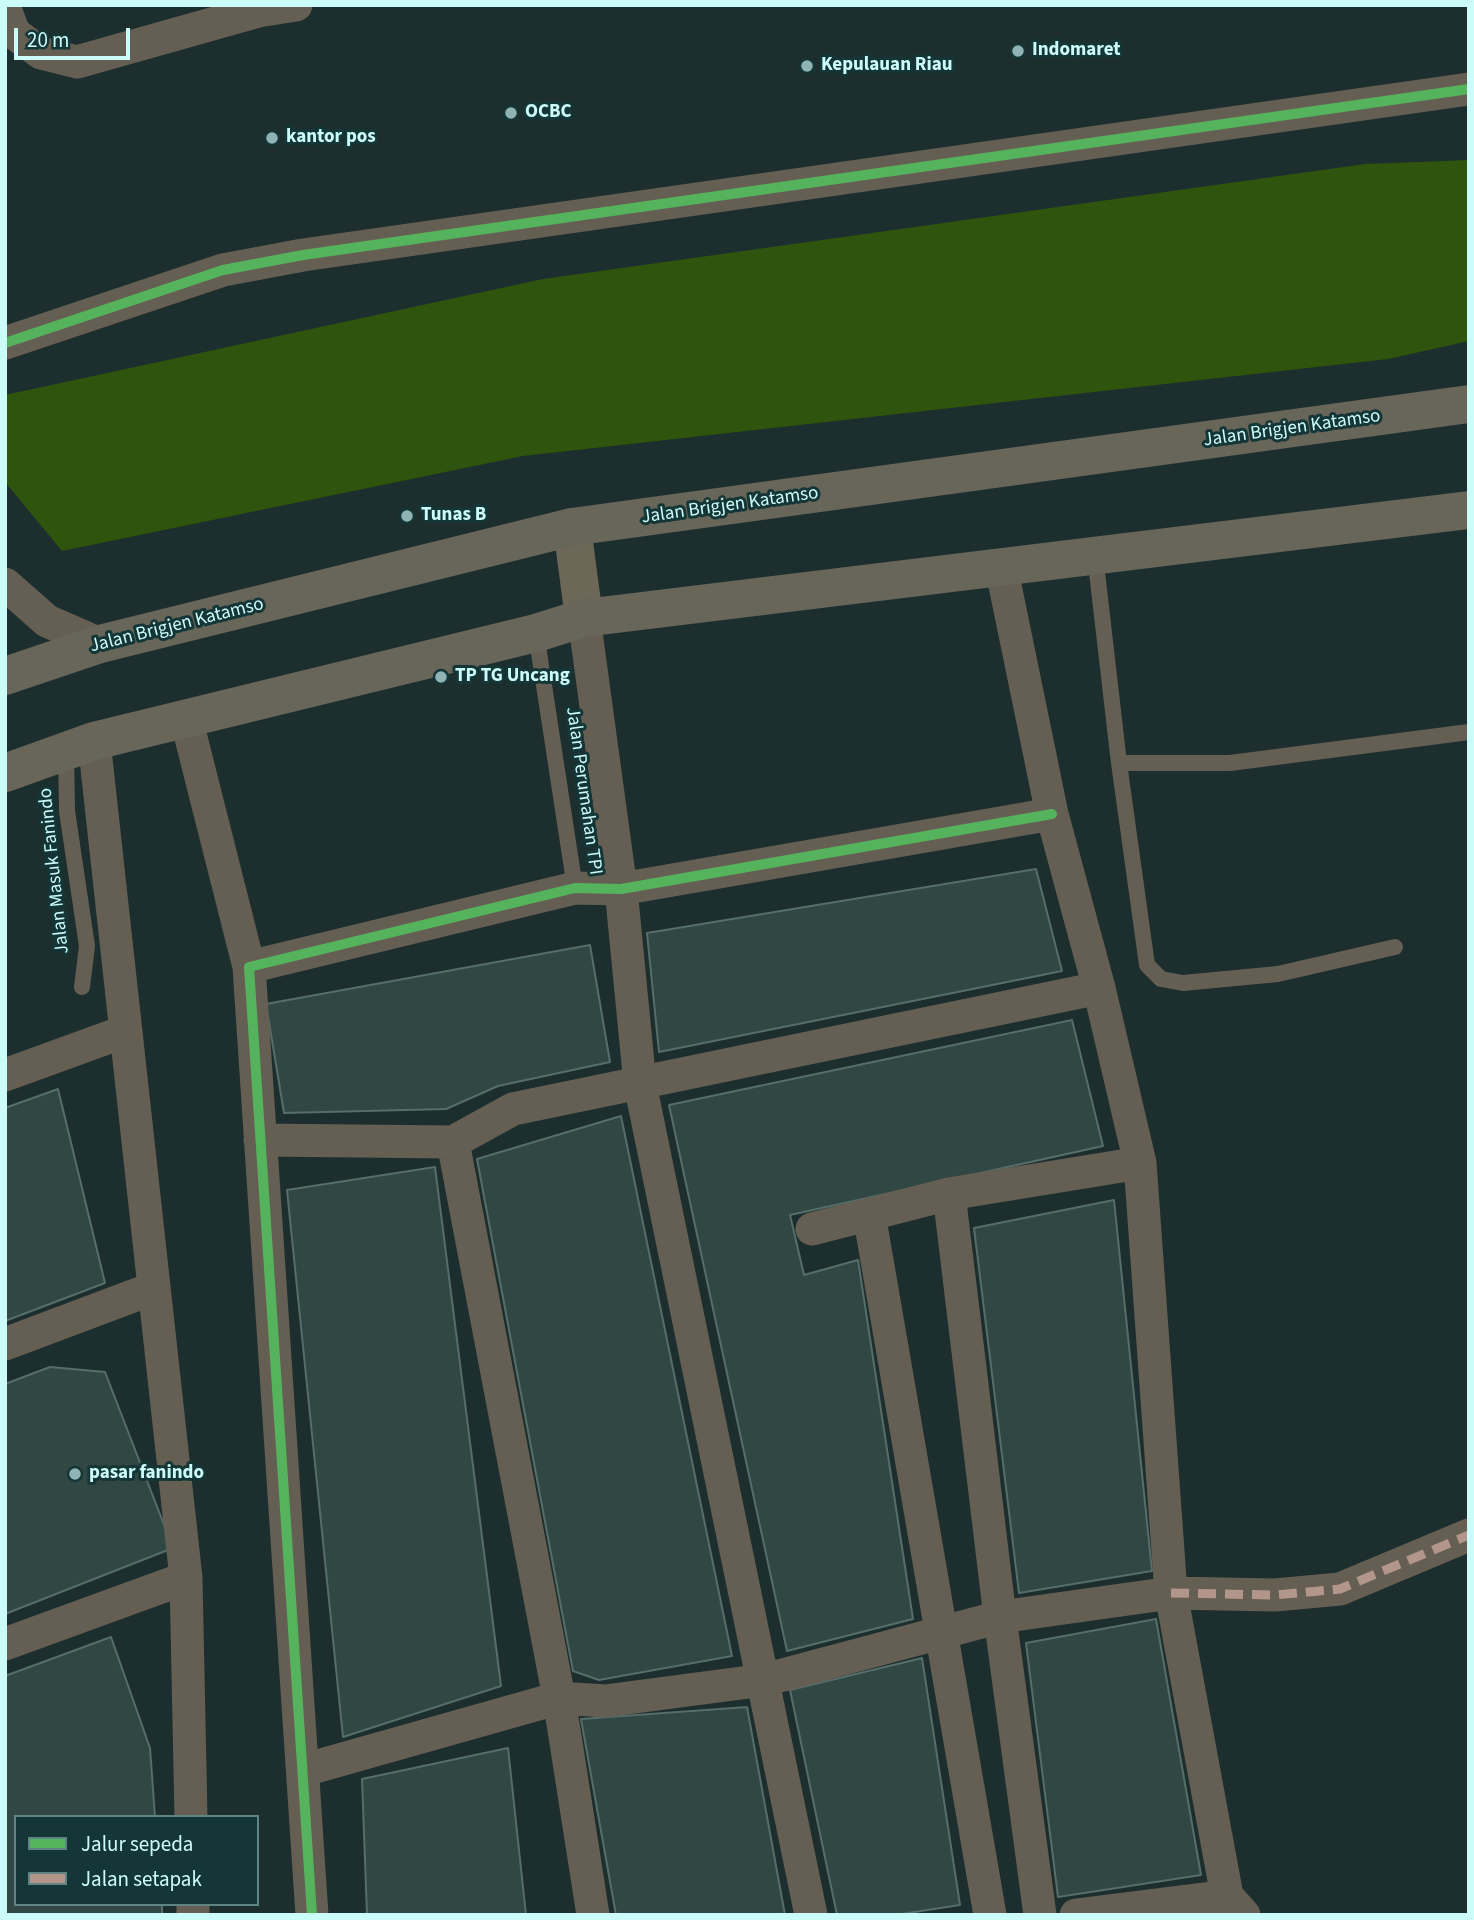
<!DOCTYPE html>
<html>
<head>
<meta charset="utf-8">
<style>
	body { margin:0 }
	#map { position:relative; width:1474px; height:1920px; overflow:hidden; background:#1d2e2e; font-family:"Source Sans 3",sans-serif }
	canvas { display:block }
	.frame { position:absolute; inset:0; border:7px solid #ccfcfa; pointer-events:none }
	.legend { position:absolute; left:14px; top:1815px; width:245px; height:91px; box-sizing:border-box; background:#153636; border:2px solid #5e8584; margin:0; padding:9px 12px; list-style:none; font-size:21px; color:#ccfcfa }
	.legend li { display:flex; align-items:center; gap:14px; height:35px }
	.legend b { width:35px; border:2px solid #5e8584 }
	.scale { position:absolute; left:14px; top:28px; width:116px; height:32px; box-sizing:border-box; border:4px solid #ccfcfa; border-top:0; padding-left:9px; font-size:21px; line-height:24px; white-space:nowrap; color:#ccfcfa; -webkit-text-stroke:5px #153636; paint-order:stroke }
</style>
</head>
<body>
<div id="map">
<canvas width="1474" height="1920"></canvas>
<div class="frame"></div>
<ul class="legend">
<li><b style="height:9px;background:#56b35d"></b>Jalur sepeda</li>
<li><b style="height:9px;background:#b2968c"></b>Jalan setapak</li>
</ul>
<div class="scale">20 m</div>
</div>
<script>
const g = document.querySelector('canvas').getContext('2d');
g.lineJoin = 'round';
function fillPath(path, color) { g.fillStyle = color; g.fill(path, 'evenodd'); }
const poly = rows => new Path2D(rows.map(r => 'M' + r).join(''));
function trace(path, color, width, dash) { g.strokeStyle = color; g.lineWidth = width; g.lineCap = dash ? 'butt' : 'round'; g.setLineDash(dash || []); g.stroke(path); }
function label(font, color, halo, rows, align = 'center') {
  g.font = font + ' "Source Sans 3",sans-serif'; g.lineWidth = 6; g.setLineDash([]); g.textBaseline = 'middle'; g.strokeStyle = halo; g.fillStyle = color; for (const [text, x, y, turn = 0] of rows) {
    g.save(); g.translate(x, y); g.rotate((+turn || 0) * Math.PI / 180); g.textAlign = isNaN(turn) ? turn : align; if (halo) g.strokeText(text, 0, 0); g.fillText(text, 0, 0); g.restore();
  }
}
fillPath(poly([
	[1469,160,1469,341,1388,359,523,456,62,551,5,482,5,395,543,279,1365,164]
]), '#2e540d');
const building = poly([
	[1036,869,1062,971,659,1052,647,933,1036,869],
	[590,945,610,1062,498,1086,446,1109,284,1113,266,1004,590,945],
	[1072,1020,1103,1146,790,1215,804,1275,858,1260,913,1619,787,1651,669,1105,1072,1020],
	[58,1089,105,1283,5,1321,5,1108,58,1089],
	[621,1116,732,1656,599,1680,573,1671,477,1159,621,1116],
	[435,1167,501,1686,343,1737,287,1190,435,1167],
	[1114,1200,1152,1571,1019,1593,974,1228,1114,1200],
	[50,1367,105,1372,173,1548,5,1614,5,1384,50,1367],
	[1156,1619,1201,1875,1058,1897,1026,1643,1156,1619],
	[111,1637,150,1748,155,1817,16,1817,16,1904,162,1904,162,1915,5,1915,5,1676,111,1637],
	[922,1658,960,1905,895,1915,837,1915,790,1690,922,1658],
	[747,1707,785,1915,616,1915,581,1719,747,1707],
	[508,1748,526,1915,367,1915,362,1779,508,1748]
]);
fillPath(building, '#314743');
trace(building, '#556e6a', 2);
trace(poly([
	[1095,555,1119,763,1147,965,1161,979,1183,983,1278,974,1395,947],
	[536,633,575,888],
	[66,751,67,811,87,946,82,987],
	[1119,763,1230,763,1469,732]
]), '#655f53', 16);
trace(poly([
	[5,9,14,33,41,53,77,62,258,11,296,5],
	[5,343,223,270,303,255,1469,89],
	[1001,566,1052,814,1099,988,1140,1163,1171,1593,1227,1896,1244,1915],
	[5,584,47,621,100,644],
	[584,618,621,889,640,1084,811,1915],
	[186,718,249,967],
	[94,741,186,1578,191,1817],
	[5,1075,126,1031],
	[260,1140,453,1142,513,1109,1099,988],
	[453,1142,559,1698,593,1915],
	[949,1194,1000,1617,1040,1915],
	[869,1214,990,1915],
	[812,1229,949,1194,1140,1163],
	[5,1344,154,1288],
	[5,1644,186,1578],
	[304,1770,559,1698,605,1701,764,1680,1000,1617,1171,1593,1275,1595,1340,1589,1469,1535],
	[193,1904,193,1915],
	[312,1915,249,967,575,888,621,889,1052,814],
	[1076,1915,1227,1896]
]), '#655f53', 33);
trace(poly([
	[572,527,584,618]
]), '#6d6757', 38);
trace(poly([
	[5,676,100,644,572,527,1469,404],
	[5,773,94,741,536,633,584,618,1469,510]
]), '#686559', 38);
trace(poly([
	[1171,1593,1275,1595,1340,1589,1469,1535]
]), '#b2968c', 9, [18, 9]);
trace(poly([
	[5,343,223,270,303,255,1469,89],
	[312,1915,249,967,575,888,621,889,1052,814]
]), '#56b35d', 10);
for (const [x, y, r, color] of [
	[1018,51,7,"#8fb4b3"],
	[807,66,7,"#8fb4b3"],
	[511,113,7,"#8fb4b3"],
	[272,138,7,"#8fb4b3"],
	[407,516,7,"#8fb4b3"],
	[441,677,7,"#8fb4b3"],
	[75,1474,7,"#8fb4b3"]
]) { const dot = new Path2D(); dot.arc(x, y, r, 0, 2 * Math.PI); g.fillStyle = color; g.fill(dot); trace(dot, '#153636', 2.5); }
label('bold 19px', '#ccfcfa', '#153636', [
	["Indomaret",1032,51],
	["Kepulauan Riau",821,66],
	["OCBC",525,113],
	["kantor pos",286,138],
	["Tunas B",421,516],
	["TP TG Uncang",455,677],
	["pasar fanindo",89,1474]
], 'left');
label('19px', '#ccfcfa', '#153636', [
	["Jalan Brigjen Katamso",1292,429,-8],
	["Jalan Brigjen Katamso",730,506,-8],
	["Jalan Brigjen Katamso",177,626,-14],
	["Jalan Perumahan TPI",583,791,82],
	["Jalan Masuk Fanindo",55,871,-96]
]);
</script>
</body>
</html>
